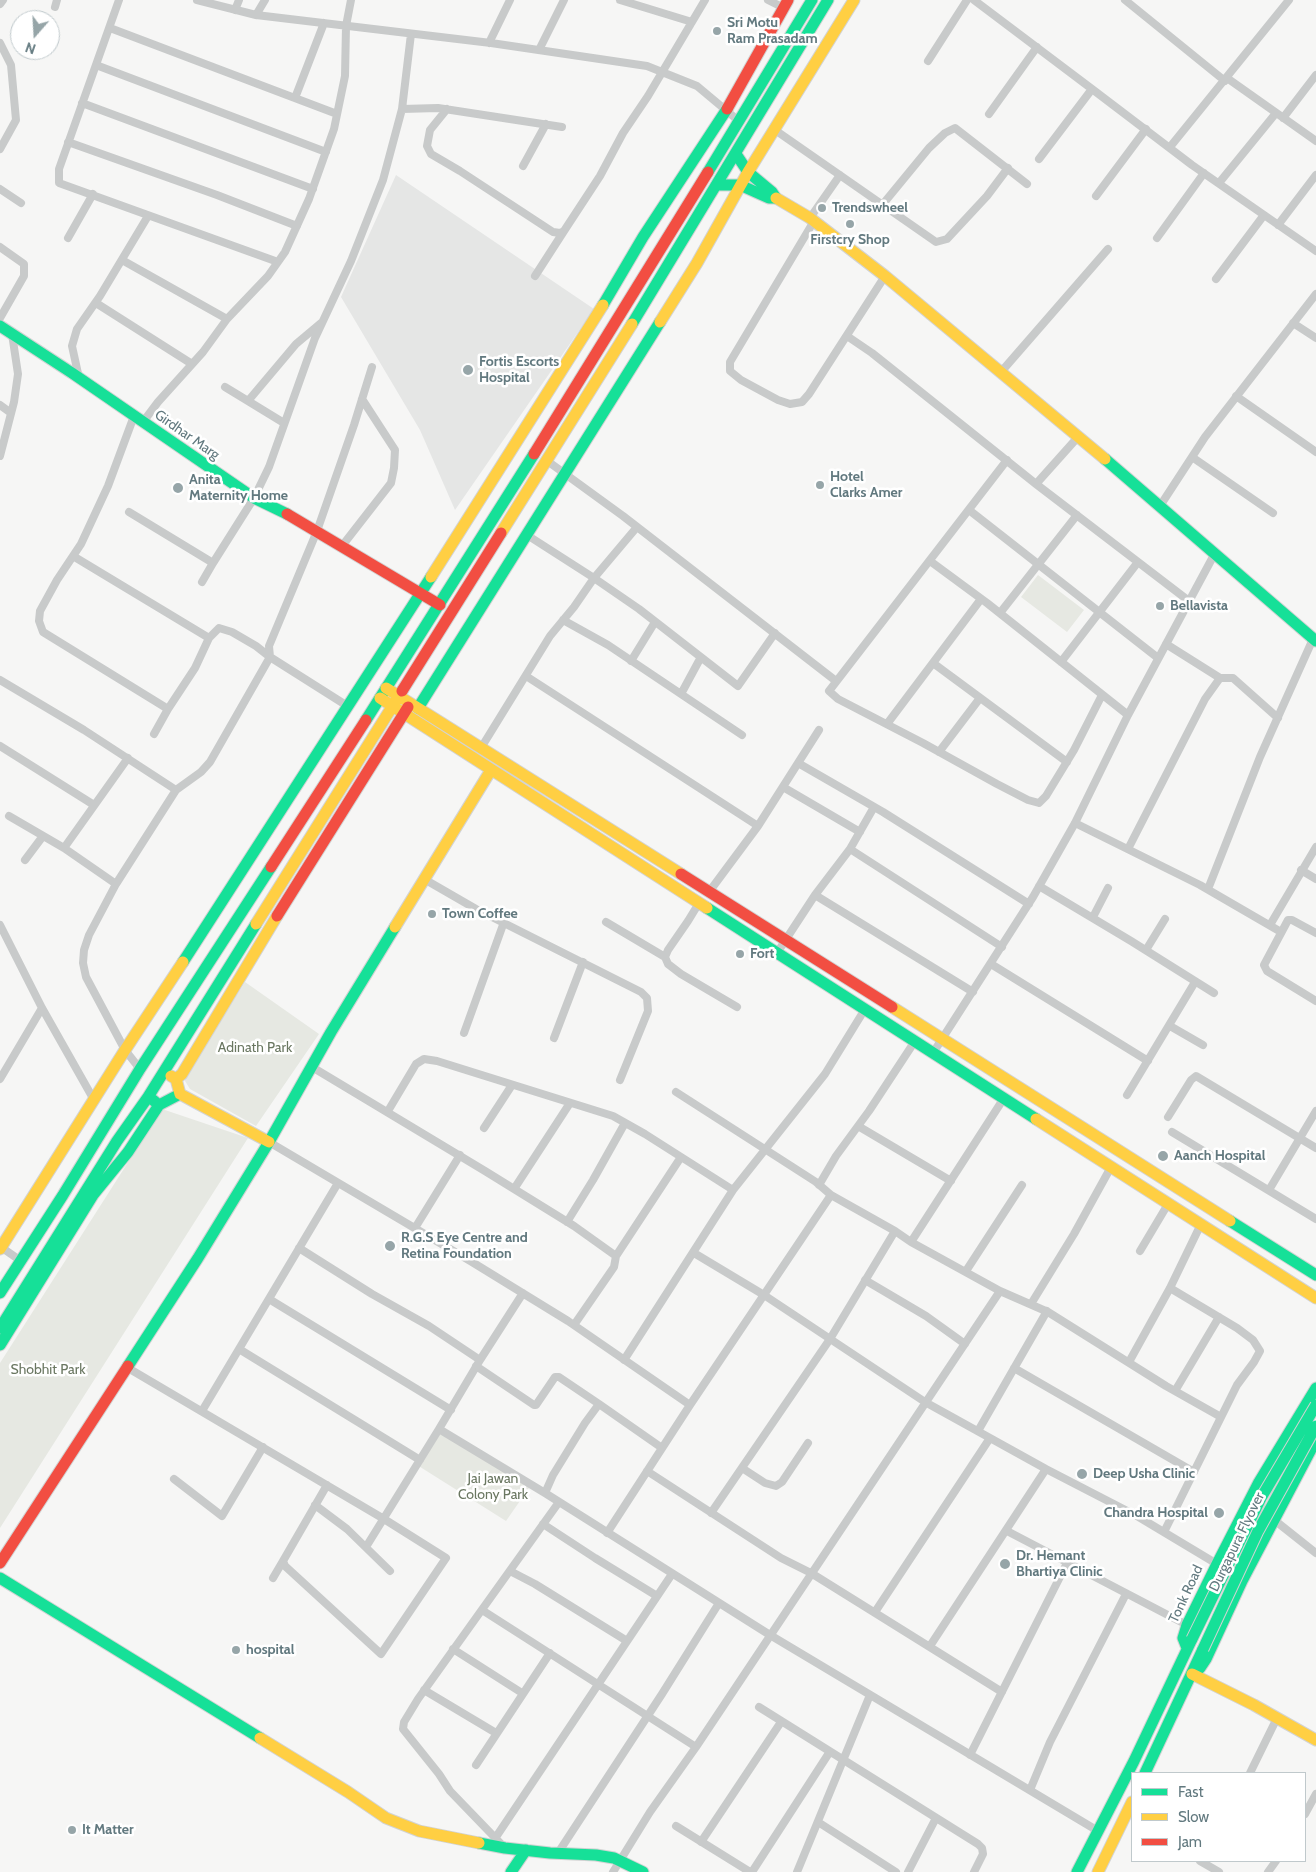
<!DOCTYPE html>
<html>
<head>
<meta charset="utf-8">
<style>
	body { margin:0 }
	#map { position:relative; width:1316px; height:1872px; overflow:hidden; background:#f6f6f5; font-family:Cabin,sans-serif }
	canvas { display:block }
	.legend { position:absolute; left:1131px; top:1772px; width:175px; height:90px; box-sizing:border-box; background:#fff; border:1px solid #c0c9cc; margin:0; padding:6px 9px; list-style:none; font-size:15px; color:#62797f }
	.legend li { display:flex; align-items:center; gap:10px; height:25px }
	.legend b { width:25px; border:1px solid #c0c9cc }
	.north { position:absolute; left:10px; top:10px; width:50px; height:50px; box-sizing:border-box; background:#fff; border:1px solid #c0c9cc; border-radius:50%; rotate:199deg; font-size:14px; font-weight:700; line-height:20px; text-align:center; color:#62797f }
	.north::after { content:''; display:block; margin:auto; width:18px; height:22px; background:#96a5a8; clip-path:polygon(50% 0,100% 100%,50% 72%,0 100%) }
</style>
</head>
<body>
<div id="map">
<canvas width="1316" height="1872"></canvas>
<ul class="legend">
<li><b style="height:6px;background:#16e098"></b>Fast</li>
<li><b style="height:6px;background:#ffcf43"></b>Slow</li>
<li><b style="height:6px;background:#f24e42"></b>Jam</li>
</ul>
<div class="north">N</div>
</div>
<script>
const g = document.querySelector('canvas').getContext('2d');
g.lineJoin = 'round';
function fillPath(path, color) { g.fillStyle = color; g.fill(path, 'evenodd'); }
const poly = rows => new Path2D(rows.map(r => 'M' + r).join(''));
function trace(path, color, width, dash) { g.strokeStyle = color; g.lineWidth = width; g.lineCap = dash ? 'butt' : 'round'; g.setLineDash(dash || []); g.stroke(path); }
function label(font, color, halo, rows, align = 'center') {
  g.font = font + ' Cabin,sans-serif'; g.lineWidth = 5; g.setLineDash([]); g.textBaseline = 'middle'; g.strokeStyle = halo; g.fillStyle = color; for (const [text, x, y, turn = 0] of rows) {
    g.save(); g.translate(x, y); g.rotate((+turn || 0) * Math.PI / 180); g.textAlign = isNaN(turn) ? turn : align; if (halo) g.strokeText(text, 0, 0); g.fillText(text, 0, 0); g.restore();
  }
}
fillPath(poly([
	[396,175,594,309,455,510,420,430,341,297]
]), '#e5e6e5');
fillPath(poly([
	[1038,575,1084,610,1067,632,1021,597],
	[245,982,319,1034,256,1126,190,1089,185,1081,186,1076],
	[162,1109,248,1138,0,1528,0,1363],
	[439,1429,531,1485,506,1521,417,1465]
]), '#e6e8e2');
const fast = poly([
	[708,172,812,0],
	[717,185,740,185,769,198,776,198,772,192,748,172,736,154],
	[603,305,643,237,727,109],
	[632,324,828,0],
	[0,326,72,373,254,498,287,514],
	[1105,459,1316,641],
	[418,708,660,322],
	[366,720,534,454],
	[707,908,1036,1119],
	[183,962,431,577],
	[153,1100,159,1105,180,1094],
	[1230,1221,1316,1275],
	[0,1293,63,1195,140,1069,271,867],
	[0,1328,117,1141,148,1097,256,924],
	[0,1345,93,1195,128,1152,159,1105],
	[128,1366,198,1258,269,1142,331,1032,395,927],
	[0,1578,260,1738],
	[1187,1648,1183,1638,1187,1625,1217,1564,1259,1482,1316,1388],
	[1192,1674,1200,1668,1206,1659,1242,1581,1316,1440],
	[1145,1773,1203,1649],
	[479,1843,505,1848,550,1853,596,1855,614,1858,643,1872],
	[511,1872,526,1850],
	[1077,1872,1134,1761,1192,1639]
]);
const slow = poly([
	[776,198,810,218,885,276,1105,459],
	[660,322,697,263,748,172,854,0],
	[501,533,632,324],
	[431,577,603,305],
	[386,688,681,874],
	[380,698,707,908],
	[256,924,402,691],
	[395,927,491,770],
	[892,1007,1230,1221],
	[171,1076,176,1079,180,1094,269,1142],
	[176,1079,182,1074,277,916],
	[1036,1119,1316,1298],
	[0,1249,125,1050,183,962],
	[1192,1674,1254,1705,1316,1740],
	[260,1738,348,1792,386,1818,419,1831,479,1843],
	[1098,1872,1132,1802]
]);
const jam = poly([
	[727,109,788,0],
	[534,454,708,172],
	[287,514,440,605],
	[402,691,501,533],
	[271,867,366,720],
	[681,874,892,1007],
	[277,916,408,707],
	[0,1563,128,1366]
]);
trace(fast, '#d2d3d3', 13);
trace(slow, '#d2d3d3', 13);
trace(jam, '#d2d3d3', 13);
trace(poly([
	[119,0,59,169,59,183,278,262],
	[197,0,256,15,491,43,647,66,697,86,740,122],
	[620,0,692,22],
	[768,0,784,8],
	[974,0,1092,89],
	[1125,0,1225,81],
	[0,4,3,0],
	[55,7,57,0],
	[235,10,239,0],
	[256,15,265,0],
	[110,28,337,114],
	[0,43,11,65,16,120,0,149],
	[489,43,510,0],
	[539,50,564,0],
	[928,61,967,0],
	[96,65,326,152],
	[1227,78,1316,141],
	[295,98,324,23],
	[82,103,313,189],
	[402,109,438,108,562,127],
	[447,109,430,130,427,146,431,154,460,171,553,232,560,233,564,231,600,176,623,133,648,96,705,0],
	[989,114,1037,47],
	[1283,118,1316,75],
	[775,130,936,242,947,239,987,196,1008,168],
	[68,142,217,195,297,226],
	[1170,147,1289,0],
	[1039,159,1092,89,1192,165,1316,251],
	[523,166,546,124],
	[1219,183,1276,113],
	[0,189,21,203],
	[1096,196,1146,129],
	[883,204,929,148,945,133,955,128,1027,184],
	[810,218,840,175],
	[814,221,730,362,730,371,741,380,778,400,790,404,802,402,809,394,885,276],
	[1278,225,1316,175],
	[68,238,93,194],
	[1157,238,1204,173],
	[0,247,24,264,24,276,0,318],
	[122,260,227,319],
	[535,276,564,231],
	[1216,279,1264,215],
	[96,303,192,364],
	[1293,323,1316,338],
	[847,336,872,353,1036,484,1189,601],
	[1001,372,1108,249],
	[79,378,72,346,77,329,100,296,148,216],
	[225,387,248,401],
	[1236,396,1316,452],
	[0,405,11,413],
	[134,416,108,486,81,544,57,580,40,611,39,621,43,632,168,709],
	[143,422,158,402,203,352,227,319,268,276,285,252,309,199,334,129,345,76,346,26,351,0],
	[284,423,248,401,296,344,321,323],
	[0,456,14,402,18,374,12,334],
	[1192,457,1273,513],
	[546,460,623,516,836,681],
	[1007,460,829,691,838,699,923,743,997,784,1028,800,1039,803,1046,796,1074,750,1102,695],
	[1036,484,1078,437],
	[1160,506,1205,437,1316,294],
	[969,510,1158,658],
	[129,512,213,563,254,498,269,467,315,338,351,261,383,180,402,109,411,34],
	[527,535,594,578,639,609,738,686,775,633],
	[342,546,391,483,394,468,395,450,362,399],
	[73,556,209,638],
	[930,561,987,603,1128,715],
	[202,582,213,563],
	[1000,613,1077,515],
	[563,620,608,645,742,735],
	[1166,644,1220,678],
	[270,657,269,646,317,531,354,425,372,367],
	[631,661,655,622],
	[1061,662,1138,562],
	[933,663,1067,762],
	[526,676,758,826],
	[0,680,84,730,176,790],
	[681,694,701,657],
	[887,724,981,599],
	[154,734,168,709,195,668,209,638,219,628,232,632,256,646,270,657],
	[0,746,94,805],
	[481,748,550,636,574,607,594,578,637,527],
	[939,752,980,698],
	[798,763,883,812,1029,904],
	[783,787,860,832],
	[9,816,64,848,116,884],
	[1075,823,1200,885,1281,932],
	[64,848,128,758],
	[850,849,1002,947],
	[1128,849,1205,699,1220,678,1233,678,1278,718],
	[25,860,43,836],
	[1301,870,1316,879],
	[424,879,476,909,641,992,647,998,648,1011,620,1080],
	[1039,886,1131,941,1214,993],
	[1208,889,1260,757,1313,639],
	[709,892,758,826,819,730],
	[815,895,973,992],
	[699,903,688,921,668,950,665,957,668,964,681,974,737,1007],
	[1093,917,1108,888],
	[606,922,665,957],
	[0,925,42,1008,94,1100],
	[1270,925,1316,847],
	[1316,933,1292,920,1288,920,1264,965,1267,971,1316,1001],
	[1146,950,1165,919],
	[777,953,815,895,850,849,874,807],
	[991,964,1148,1061],
	[1170,1026,1203,1045],
	[464,1033,504,922],
	[554,1038,583,962],
	[933,1053,1033,897,1075,823,1128,715,1215,553],
	[312,1067,485,1171,574,1226,616,1256],
	[140,1069,125,1050,86,977,83,963,84,950,89,935,116,884,176,790,201,772,210,762,270,657,349,707],
	[0,1079,42,1008],
	[1127,1095,1195,982],
	[388,1111,416,1064,424,1059,437,1061,613,1116,645,1134,733,1190],
	[1168,1117,1191,1080,1196,1076,1316,1148],
	[858,1126,951,1181],
	[484,1128,512,1085],
	[1172,1132,1316,1219],
	[269,1142,472,1262,568,1321,690,1405],
	[819,1185,836,1156,869,1111,915,1041],
	[514,1189,570,1103],
	[1269,1190,1316,1111],
	[567,1222,593,1180,625,1123],
	[415,1228,460,1155],
	[911,1242,1004,1098],
	[1,1247,21,1261],
	[299,1248,372,1294,429,1326,480,1360],
	[1140,1251,1168,1204],
	[694,1253,764,1295,925,1402,1046,1469,1137,1516,1217,1564],
	[966,1271,1022,1185],
	[865,1280,926,1316,965,1344],
	[1000,1291,1048,1312,1166,1386,1221,1417],
	[269,1299,451,1410],
	[1031,1304,1074,1234,1111,1167],
	[574,1325,614,1267,616,1256,681,1157],
	[239,1349,420,1460],
	[624,1360,733,1190,825,1074,865,1009],
	[1129,1362,1170,1288,1201,1224],
	[476,1366,534,1405,536,1405,555,1377,559,1377,599,1404],
	[128,1368,384,1519,446,1558,381,1654,285,1566,283,1561,327,1485],
	[1014,1368,1194,1472],
	[1175,1391,1219,1317],
	[202,1411,338,1183],
	[439,1429,545,1493,770,1635,1098,1831],
	[978,1431,1047,1311],
	[742,1468,765,1483,776,1486,782,1482,808,1443],
	[647,1471,781,1558,811,1573,1002,1692],
	[174,1479,222,1516,263,1447],
	[545,1493,553,1475,585,1423,599,1404,662,1448],
	[315,1505,347,1529,390,1571],
	[711,1513,830,1339,895,1231],
	[1273,1519,1316,1553],
	[543,1524,595,1558,657,1596],
	[1007,1531,1187,1625],
	[1164,1532,1237,1385,1254,1362,1260,1351,1253,1340,1237,1328,1170,1288],
	[607,1533,690,1405,831,1195],
	[366,1547,439,1429,480,1360,523,1293],
	[510,1571,535,1584,627,1641],
	[273,1578,283,1561],
	[482,1610,696,1747],
	[875,1612,990,1438],
	[930,1646,1046,1469],
	[453,1649,522,1693],
	[424,1690,496,1733],
	[759,1707,978,1844,982,1848,983,1854,974,1872],
	[970,1755,1067,1563],
	[476,1765,550,1653],
	[1250,1773,1277,1718],
	[1030,1790,1050,1742,1126,1594],
	[1305,1814,1316,1794],
	[818,1822,896,1872],
	[676,1826,750,1872],
	[496,1837,672,1574],
	[701,1842,781,1722],
	[505,1848,450,1791,439,1774,403,1729,404,1722,418,1699,559,1502],
	[558,1853,662,1694,719,1603],
	[1200,1861,1219,1872],
	[613,1872,650,1812,696,1747,1000,1291,911,1242,895,1231,831,1195,816,1182,676,1092],
	[752,1872,829,1753],
	[797,1872,870,1695],
	[908,1872,936,1818],
	[1268,1872,1276,1861]
]), '#c8caca', 8);
trace(fast, '#16e098', 11);
trace(slow, '#ffcf43', 11);
trace(jam, '#f24e42', 11);
const fastBridge = poly([
	[1192,1639,1261,1498,1316,1405],
	[1203,1649,1258,1531,1316,1426]
]);
trace(fastBridge, '#d2d3d3', 13, []);
trace(fastBridge, '#16e098', 11);
for (const [x, y, r, color] of [
	[717,31,5,"#96a5a8"],
	[822,208,5,"#96a5a8"],
	[850,224,5,"#96a5a8"],
	[468,370,6,"#96a5a8"],
	[820,485,5,"#96a5a8"],
	[178,488,6,"#96a5a8"],
	[1160,606,5,"#96a5a8"],
	[432,914,5,"#96a5a8"],
	[740,954,5,"#96a5a8"],
	[1163,1156,6,"#96a5a8"],
	[390,1246,6,"#96a5a8"],
	[1082,1474,6,"#96a5a8"],
	[1219,1513,6,"#96a5a8"],
	[1005,1564,6,"#96a5a8"],
	[236,1650,5,"#96a5a8"],
	[72,1830,5,"#96a5a8"]
]) { const dot = new Path2D(); dot.arc(x, y, r, 0, 2 * Math.PI); g.fillStyle = color; g.fill(dot); trace(dot, '#fff', 2); }
label('bold 14px', '#62797f', '#fff', [
	["Sri Motu",727,23],
	["Ram Prasadam",727,39],
	["Trendswheel",832,208],
	["Firstcry Shop",850,240,"center"],
	["Fortis Escorts",479,362],
	["Hospital",479,378],
	["Hotel",830,477],
	["Clarks Amer",830,493],
	["Anita",189,480],
	["Maternity Home",189,496],
	["Bellavista",1170,606],
	["Town Coffee",442,914],
	["Fort",750,954],
	["Aanch Hospital",1174,1156],
	["R.G.S Eye Centre and",401,1238],
	["Retina Foundation",401,1254],
	["Deep Usha Clinic",1093,1474],
	["Chandra Hospital",1208,1513,"right"],
	["Dr. Hemant",1016,1556],
	["Bhartiya Clinic",1016,1572],
	["hospital",246,1650],
	["It Matter",82,1830]
], 'left');
label('14px', '#62797f', '#fff', [
	["Girdhar Marg",187,435,35],
	["Durgapura Flyover",1237,1542,-64],
	["Tonk Road",1186,1594,-65]
]);
label('14px', '#6a7761', '#fff', [
	["Adinath Park",255,1048],
	["Shobhit Park",48,1370],
	["Jai Jawan",493,1479],
	["Colony Park",493,1495]
]);
</script>
</body>
</html>
